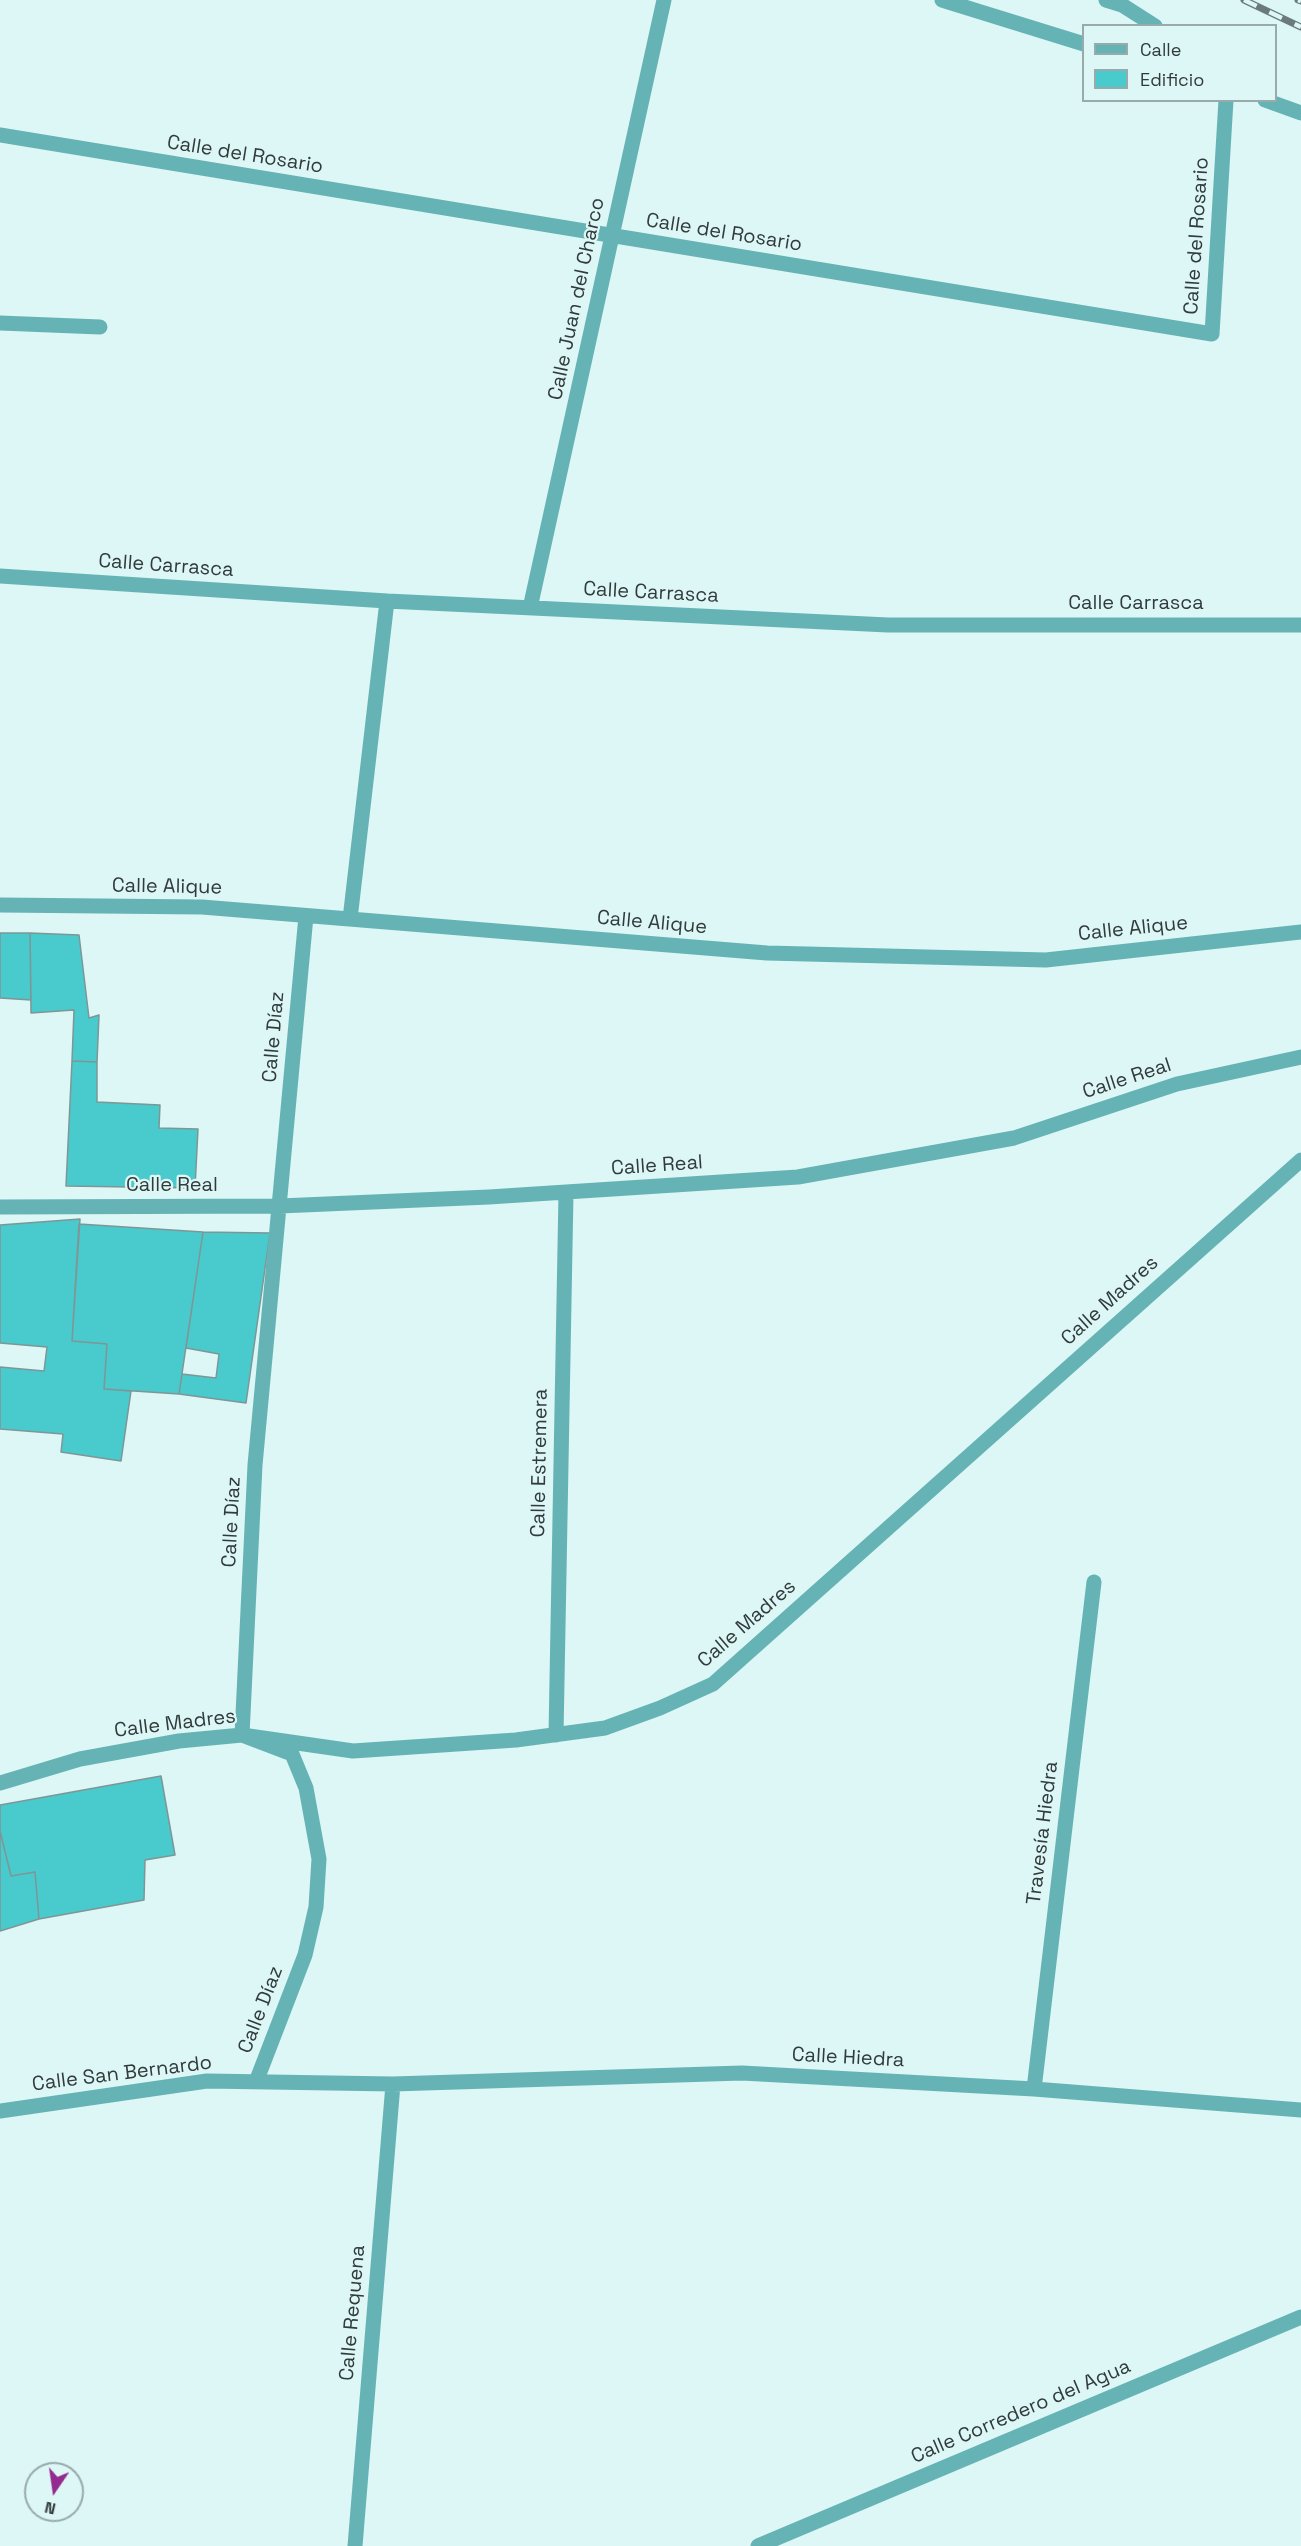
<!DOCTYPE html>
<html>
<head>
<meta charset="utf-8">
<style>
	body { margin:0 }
	#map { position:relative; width:1301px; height:2546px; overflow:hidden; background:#ddf6f6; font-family:"Space Grotesk",sans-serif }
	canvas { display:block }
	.legend { position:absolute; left:1082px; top:24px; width:195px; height:78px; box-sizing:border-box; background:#ddf6f6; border:2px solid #98abab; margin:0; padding:8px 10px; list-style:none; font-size:18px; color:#313b3b }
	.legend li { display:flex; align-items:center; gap:12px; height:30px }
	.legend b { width:30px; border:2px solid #98abab }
	.north { position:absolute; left:24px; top:2462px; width:60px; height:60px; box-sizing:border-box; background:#ddf6f6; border:2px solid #98abab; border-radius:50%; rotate:193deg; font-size:16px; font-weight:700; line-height:24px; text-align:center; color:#313b3b }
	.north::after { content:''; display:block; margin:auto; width:21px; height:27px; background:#952b8e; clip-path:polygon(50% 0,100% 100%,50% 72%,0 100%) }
</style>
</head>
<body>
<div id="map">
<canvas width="1301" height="2546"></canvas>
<ul class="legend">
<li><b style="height:8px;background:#65b3b4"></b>Calle</li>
<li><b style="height:16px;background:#49cacc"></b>Edificio</li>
</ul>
<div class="north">N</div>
</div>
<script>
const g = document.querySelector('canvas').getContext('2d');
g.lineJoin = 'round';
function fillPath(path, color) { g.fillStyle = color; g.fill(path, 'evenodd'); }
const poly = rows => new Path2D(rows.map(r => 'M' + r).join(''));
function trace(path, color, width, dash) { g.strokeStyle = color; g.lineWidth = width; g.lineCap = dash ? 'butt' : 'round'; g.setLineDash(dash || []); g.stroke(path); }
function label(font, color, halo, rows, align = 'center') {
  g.font = font + ' "Space Grotesk",sans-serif'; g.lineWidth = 4.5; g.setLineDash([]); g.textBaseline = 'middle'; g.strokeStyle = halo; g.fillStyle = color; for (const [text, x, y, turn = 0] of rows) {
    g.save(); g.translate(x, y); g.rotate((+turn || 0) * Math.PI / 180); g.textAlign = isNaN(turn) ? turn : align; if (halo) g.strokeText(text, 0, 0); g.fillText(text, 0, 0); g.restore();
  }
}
const building = poly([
	[0,933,30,933,31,1000,0,998,0,933],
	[30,933,79,935,89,1018,99,1015,97,1062,72,1061,74,1010,31,1013,30,933],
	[72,1061,97,1062,97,1102,160,1105,159,1128,198,1129,195,1188,66,1186,72,1061],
	[80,1219,72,1341,107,1344,104,1389,131,1391,121,1461,61,1452,63,1434,0,1429,0,1367,44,1371,47,1347,0,1343,0,1225,80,1219],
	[79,1224,203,1232,179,1394,104,1389,107,1344,72,1341,79,1224],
	[203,1232,270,1233,246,1403,179,1394,182,1374,216,1378,219,1354,186,1348,203,1232],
	[161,1776,175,1855,145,1860,144,1900,39,1919,35,1872,11,1876,0,1831,0,1805,161,1776],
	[0,1831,11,1876,35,1872,39,1919,0,1931,0,1831]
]);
fillPath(building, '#49cacc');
trace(building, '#7f9696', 1.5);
trace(poly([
	[942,0,1084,44],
	[1106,0,1122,5,1155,26],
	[1265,100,1301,113],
	[0,135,1212,334,1226,100],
	[0,323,100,327],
	[0,576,387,601,888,625,1301,625],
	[530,608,664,0],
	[0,905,202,907,767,953,1046,960,1301,932],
	[350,919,387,601],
	[0,1207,280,1206,489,1197,798,1177,1014,1138,1177,1084,1301,1057],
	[556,1735,566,1193],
	[0,1783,80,1759,179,1741,242,1735,353,1751,516,1740,605,1728,660,1708,713,1684,1301,1160],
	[256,2082,305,1955,316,1907,319,1859,306,1788,292,1754,242,1735,255,1465,306,916],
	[1034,2089,1094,1582],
	[0,2111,207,2081,393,2084,742,2073,1034,2089,1301,2110],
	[355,2546,393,2084],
	[758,2546,1301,2317]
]), '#65b3b4', 15);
const rail = poly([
	[1244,0,1301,27],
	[1298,0,1301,1]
]);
trace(rail, '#6b7a7a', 7);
trace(rail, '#ddf6f6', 4.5, [14]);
label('20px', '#313b3b', '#ddf6f6', [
	["Calle del Rosario",245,155,9],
	["Calle del Rosario",724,233,9],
	["Calle del Rosario",1197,236,-86],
	["Calle Juan del Charco",577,299,-78],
	["Calle Carrasca",166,566,4],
	["Calle Carrasca",651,593,3],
	["Calle Carrasca",1136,604],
	["Calle Alique",167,887,1],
	["Calle Alique",652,923,5],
	["Calle Alique",1133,929,-6],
	["Calle Díaz",274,1037,-85],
	["Calle Real",1127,1079,-18],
	["Calle Real",657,1166,-4],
	["Calle Real",172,1186],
	["Calle Madres",1110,1301,-42],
	["Calle Estremera",540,1463,-89],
	["Calle Díaz",232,1522,-87],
	["Calle Madres",747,1624,-41],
	["Calle Madres",175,1724,-7],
	["Travesía Hiedra",1043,1833,-83],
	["Calle Díaz",261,2010,-69],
	["Calle Hiedra",848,2058,3],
	["Calle San Bernardo",122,2074,-7],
	["Calle Requena",353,2313,-85],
	["Calle Corredero del Agua",1021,2412,-23]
]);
</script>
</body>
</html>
